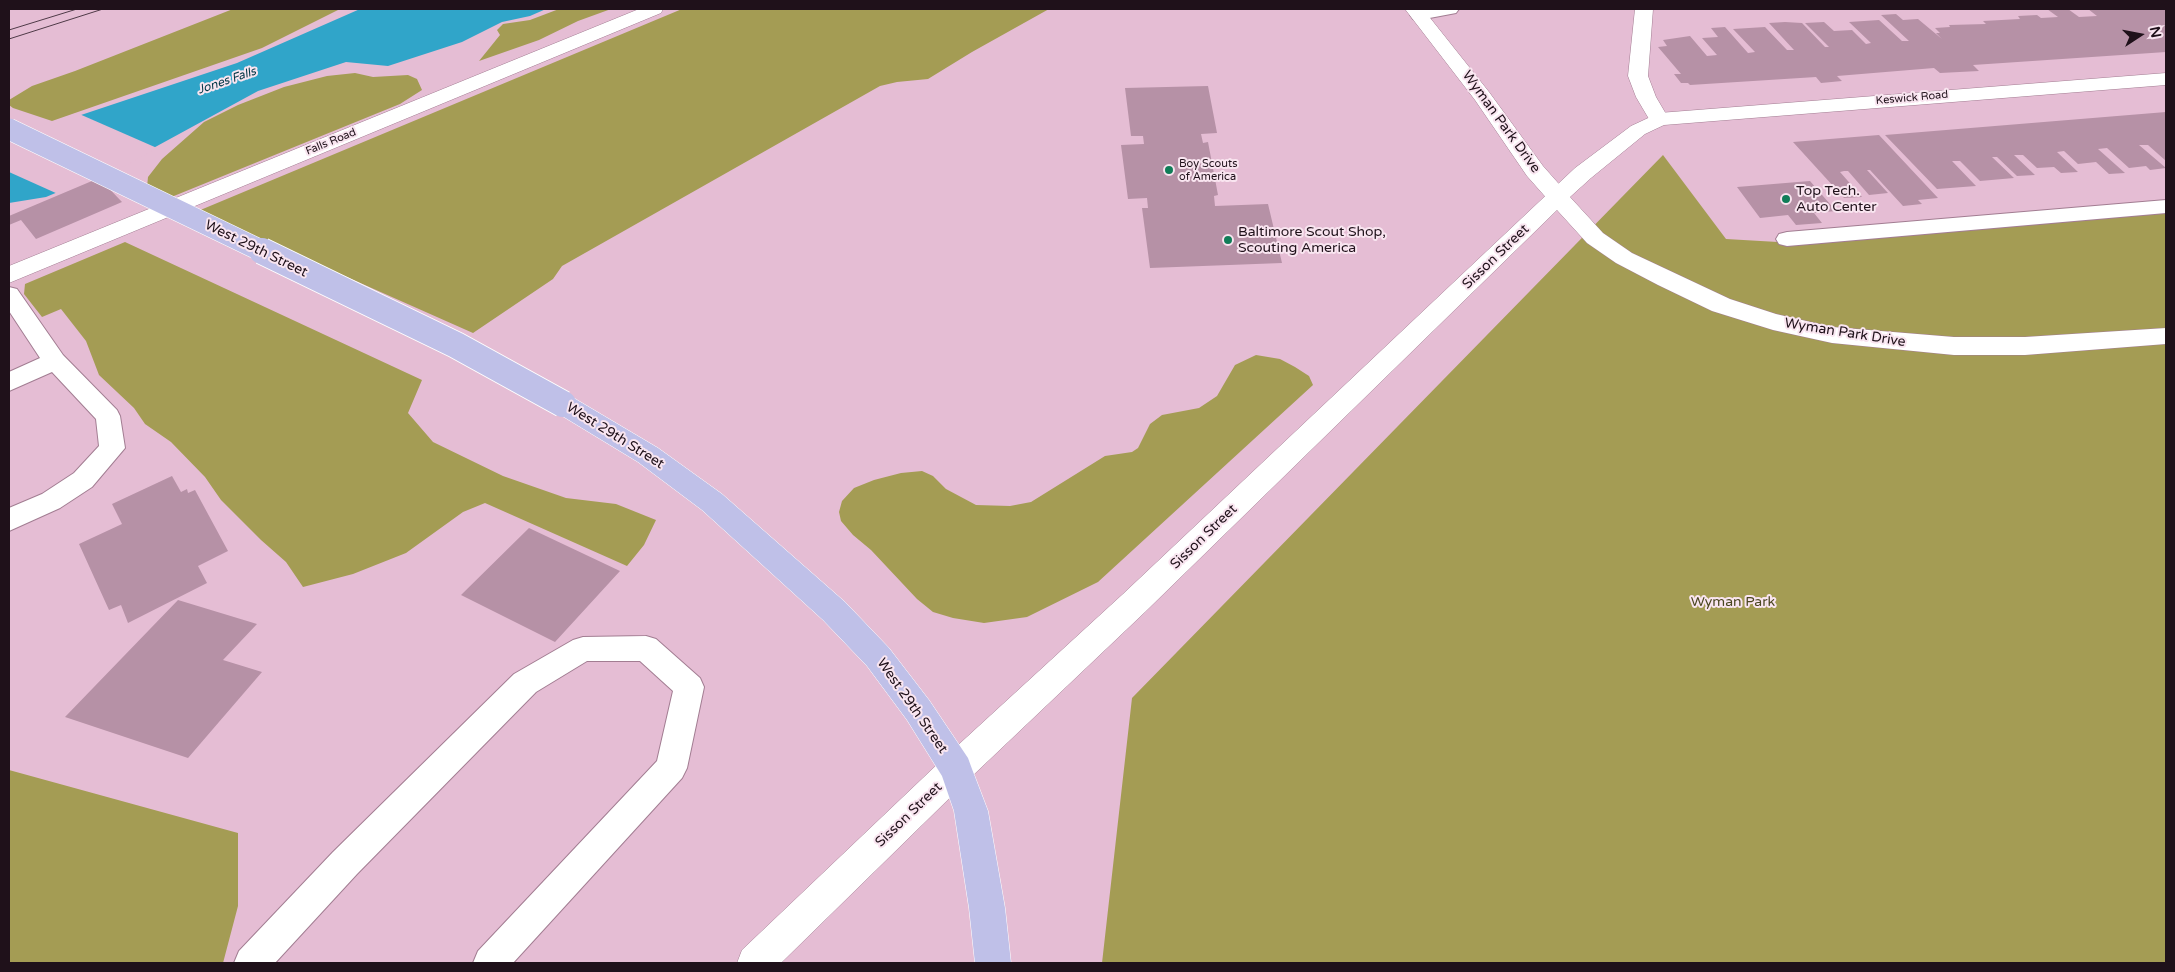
<!DOCTYPE html>
<html>
<head>
<meta charset="utf-8">
<style>
	body { margin:0 }
	#map { position:relative; width:2175px; height:972px; overflow:hidden; background:#e5bdd4; font-family:"Varela Round",sans-serif }
	canvas { display:block }
	.frame { position:absolute; inset:0; border:10px solid #1f111a; pointer-events:none }
	.north { position:absolute; left:2115px; top:10px; width:50px; height:50px; -webkit-text-stroke:4px #f9e5f0; paint-order:stroke; rotate:79deg; font-size:14px; font-weight:700; line-height:20px; text-align:center; color:#1f111a }
	.north::after { content:''; display:block; margin:auto; width:18px; height:22px; background:#1f111a; clip-path:polygon(50% 0,100% 100%,50% 72%,0 100%) }
</style>
</head>
<body>
<div id="map">
<canvas width="2175" height="972"></canvas>
<div class="frame"></div>
<div class="north">N</div>
</div>
<script>
const g = document.querySelector('canvas').getContext('2d');
g.lineJoin = 'round';
function fillPath(path, color) { g.fillStyle = color; g.fill(path, 'evenodd'); }
const poly = rows => new Path2D(rows.map(r => 'M' + r).join(''));
function trace(path, color, width, dash) { g.strokeStyle = color; g.lineWidth = width; g.lineCap = dash ? 'butt' : 'round'; g.setLineDash(dash || []); g.stroke(path); }
function label(font, color, halo, rows, align = 'center') {
  g.font = font + ' "Varela Round",sans-serif'; g.lineWidth = 4; g.setLineDash([]); g.textBaseline = 'middle'; g.strokeStyle = halo; g.fillStyle = color; for (const [text, x, y, turn = 0] of rows) {
    g.save(); g.translate(x, y); g.rotate((+turn || 0) * Math.PI / 180); g.textAlign = isNaN(turn) ? turn : align; if (halo) g.strokeText(text, 0, 0); g.fillText(text, 0, 0); g.restore();
  }
}
fillPath(poly([
	[233,9,340,9,262,48,52,121,13,108,9,105,9,100,32,86,75,71],
	[559,9,611,9,578,21,539,40,479,61,500,35,497,30,503,24,530,20],
	[682,9,1049,9,972,52,928,79,897,82,880,86,562,266,553,279,473,333,198,211],
	[355,73,373,77,408,75,417,79,422,90,400,104,169,198,147,187,148,177,162,159,204,122,238,105,284,87,327,76],
	[1663,155,1726,239,1795,243,2166,211,2166,963,1102,963,1132,698],
	[125,242,422,380,408,413,433,442,503,476,566,498,616,504,656,520,644,545,627,566,485,503,463,512,406,553,353,574,303,587,286,562,261,540,221,500,205,477,171,442,145,424,134,408,99,375,86,341,61,309,42,317,24,294,25,284],
	[1256,355,1280,359,1295,367,1309,376,1313,385,1098,582,1027,617,984,623,953,618,933,612,917,599,871,550,853,535,841,521,839,512,842,501,854,488,874,480,901,473,922,471,933,476,946,489,976,505,1010,506,1031,502,1105,456,1132,452,1138,448,1150,424,1162,415,1199,408,1217,396,1235,365],
	[9,770,238,833,238,906,223,963,9,963]
]), '#a49c54');
fillPath(poly([
	[360,9,546,9,530,16,502,22,462,42,388,66,346,62,258,91,124,164,46,197,9,203,9,139,237,63]
]), '#30a5c9');
fillPath(poly([
	[77,113,157,148,125,166,58,194,9,172,9,137]
]), '#e5bdd4');
fillPath(poly([
	[2047,9,2068,9,2079,17,2097,16,2088,9,2164,9,2166,11,2166,52,1973,65,1979,71,1940,73,1934,68,1837,76,1842,81,1821,83,1816,77,1690,85,1688,83,1681,83,1674,74,1681,74,1658,47,1667,46,1663,40,1690,36,1707,56,1717,55,1702,38,1718,37,1711,28,1725,27,1748,53,1755,52,1733,29,1765,27,1787,50,1794,50,1769,23,1785,22,1802,23,1825,47,1829,47,1805,23,1824,22,1834,31,1852,30,1866,44,1871,43,1849,22,1879,20,1902,41,1909,41,1881,15,1896,14,1903,20,1918,19,1942,39,1936,33,1940,33,1935,28,1950,27,1949,25,1986,24,1983,21,2020,19,2018,16,2037,15,2041,18,2058,17],
	[1208,86,1217,133,1201,134,1203,143,1208,142,1218,195,1214,196,1215,206,1268,204,1282,263,1150,268,1142,208,1148,208,1147,198,1128,199,1121,145,1144,144,1143,136,1131,136,1125,88],
	[2166,112,2166,161,2148,145,2139,145,2166,168,2150,170,2146,166,2129,168,2107,148,2098,149,2125,173,2109,174,2096,162,2078,164,2064,151,2057,152,2078,172,2061,173,2054,167,2037,168,2023,155,2014,155,2035,175,2017,176,1997,157,1992,157,2014,178,1980,181,1960,161,1952,161,1976,186,1937,189,1885,135],
	[1879,135,1938,198,1918,200,1922,204,1903,206,1870,170,1867,170,1888,193,1869,195,1848,171,1844,171,1840,172,1862,197,1844,198,1793,142],
	[99,178,122,202,36,239,21,220,9,225,9,216],
	[1810,181,1836,211,1814,213,1822,223,1796,225,1788,215,1760,218,1737,187],
	[172,476,181,492,187,489,188,493,195,490,228,551,198,566,207,583,128,623,121,605,109,610,79,544,122,524,112,504],
	[529,528,620,571,555,642,461,595],
	[178,600,257,624,223,660,262,672,188,758,65,717]
]), '#b691a6');
const service = poly([
	[1424,9,1459,9,1456,13,1419,20,1413,19,1410,15,1413,11,1424,9],
	[2166,200,2166,213,1787,246,1779,244,1776,239,1779,234,1787,232,2166,200],
	[9,287,17,289,63,355,117,410,120,416,125,448,92,487,60,508,9,531,9,508,42,494,74,473,99,446,96,419,52,372,9,391,9,372,40,358,9,311,9,287],
	[646,636,656,639,700,678,704,687,687,768,682,778,513,963,473,963,478,951,657,761,673,691,640,661,587,661,536,692,357,874,275,963,234,963,239,951,333,852,514,674,573,640,583,637,646,636]
]);
const minor = poly([
	[1405,9,1423,9,1489,92,1543,166,1566,192,1569,197,1566,202,1558,204,1550,202,1527,176,1475,100,1405,9],
	[1635,9,1653,9,1648,76,1656,97,1669,119,1666,123,1659,125,1652,123,1649,119,1636,97,1628,76,1635,9]
]);
const tertiary = poly([
	[2166,73,2166,85,1664,125,1645,134,1591,178,1570,197,1603,233,1632,253,1730,299,1776,314,1832,327,1954,337,2025,337,2166,328,2166,344,2025,355,1954,355,1832,343,1773,330,1712,311,1658,285,1616,263,1587,243,1557,210,1145,612,968,780,781,963,737,963,742,950,944,758,1123,594,1575,168,1631,126,1659,113,2166,73]
]);
const secondary = poly([
	[639,9,663,9,661,13,9,283,9,266,639,9]
]);
const primary = poly([
	[563,395,572,397,658,448,722,494,845,602,889,648,929,700,968,758,972,769,988,811,1005,908,1011,963,975,963,969,908,954,811,942,776,907,720,867,666,823,620,702,510,638,462,554,411,550,404,554,397,563,395]
]);
trace(service, '#a27d92', 2);
trace(minor, '#a27d92', 1);
trace(tertiary, '#a27d92', 1);
trace(secondary, '#a27d92', 1);
trace(primary, '#fff', 1);
fillPath(service, '#fff');
fillPath(minor, '#fff');
fillPath(tertiary, '#fff');
fillPath(secondary, '#fff');
fillPath(primary, '#bfc0e8');
trace(poly([
	[9,30,77,9],
	[9,39,103,9]
]), '#4e3a47', 1);
const primaryBridgeFar1 = poly([
	[9,129,264,252]
]);
const primaryBridge = poly([
	[262,251,456,345,563,404]
]);
trace(primaryBridgeFar1, '#fff', 22, []);
trace(primaryBridge, '#fff', 28, []);
trace(primaryBridgeFar1, '#bfc0e8', 21);
trace(primaryBridge, '#bfc0e8', 26);
for (const [x, y, r, color] of [
	[1169,170,5,"#107d58"],
	[1786,199,5,"#107d58"],
	[1228,240,5,"#107d58"]
]) { const dot = new Path2D(); dot.arc(x, y, r, 0, 2 * Math.PI); g.fillStyle = color; g.fill(dot); trace(dot, '#f9e5f0', 2); }
label('11px', '#1f111a', '#f9e5f0', [
	["Keswick Road",1912,98,-5],
	["Falls Road",331,142,-22]
]);
label('11px', '#1f111a', '#f9e5f0', [
	["Boy Scouts",1179,164],
	["of America",1179,177]
], 'left');
label('italic 12px', '#023746', '#f9e5f0', [
	["Jones Falls",227,81,-19]
]);
label('14px', '#1f111a', '#f9e5f0', [
	["Wyman Park Drive",1501,122,54],
	["West 29th Street",256,249,26],
	["Sisson Street",1496,257,-44],
	["Wyman Park Drive",1845,333,9],
	["West 29th Street",615,436,32],
	["Sisson Street",1204,537,-44],
	["West 29th Street",912,706,55],
	["Sisson Street",909,815,-44]
]);
label('14px', '#1f111a', '#f9e5f0', [
	["Top Tech.",1796,191],
	["Auto Center",1796,207],
	["Baltimore Scout Shop,",1238,232],
	["Scouting America",1238,248]
], 'left');
label('14px', '#4a4620', '#f9e5f0', [
	["Wyman Park",1733,602]
]);
</script>
</body>
</html>
